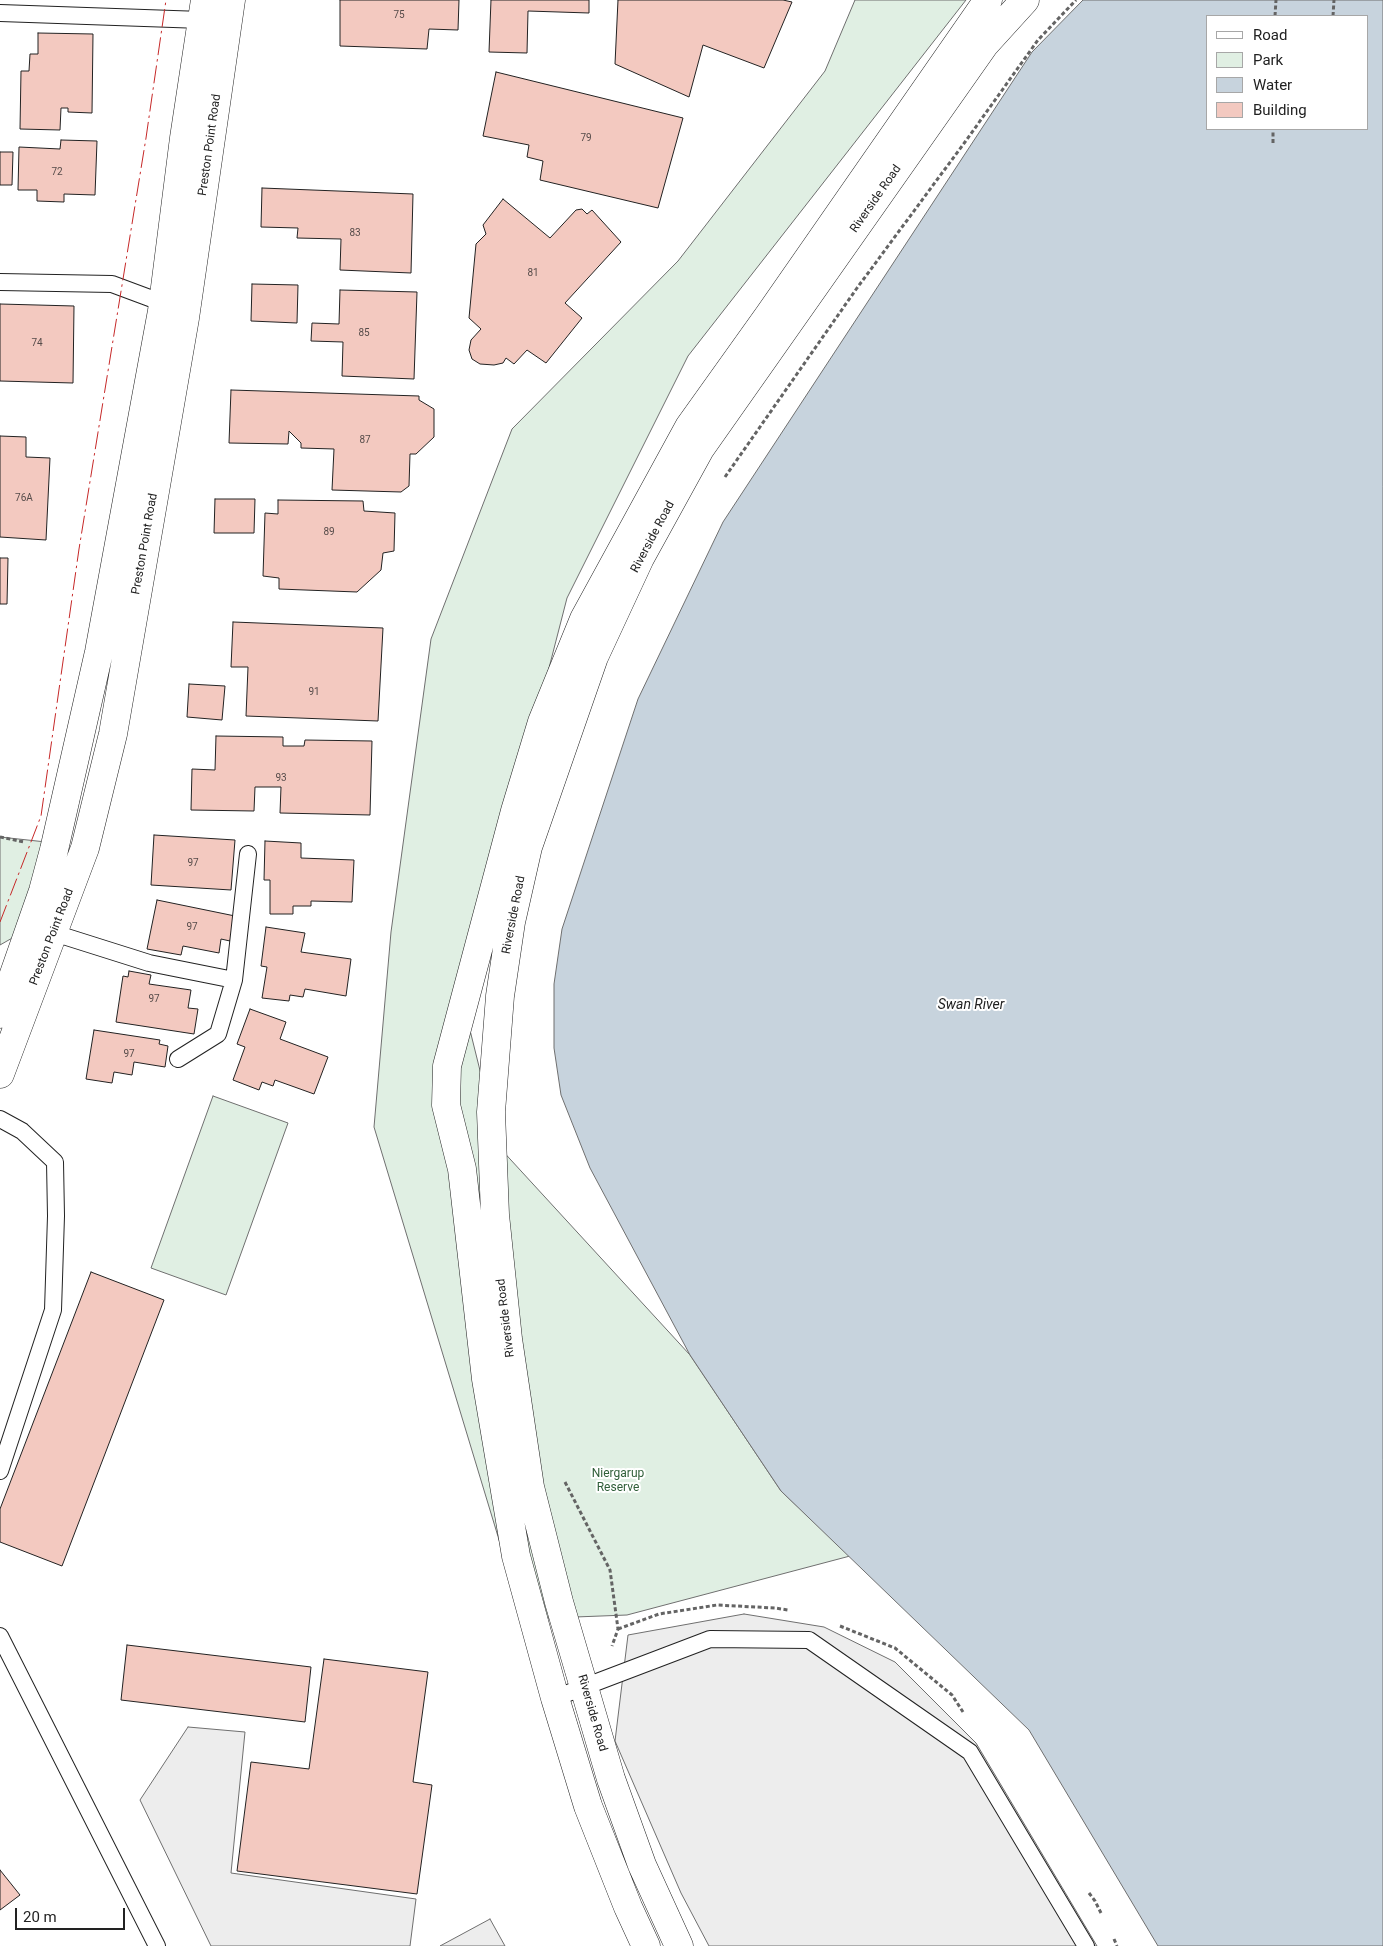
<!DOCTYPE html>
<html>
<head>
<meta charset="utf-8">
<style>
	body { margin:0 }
	#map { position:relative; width:1383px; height:1946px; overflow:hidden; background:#fff; font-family:Roboto,sans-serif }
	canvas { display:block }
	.legend { position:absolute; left:1206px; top:15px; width:162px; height:115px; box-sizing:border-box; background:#fff; border:1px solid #a7a7a7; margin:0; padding:6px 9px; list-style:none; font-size:15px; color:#222 }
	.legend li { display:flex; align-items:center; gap:10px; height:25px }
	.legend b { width:25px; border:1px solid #a7a7a7 }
	.scale { position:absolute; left:15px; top:1908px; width:110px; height:22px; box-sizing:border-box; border:2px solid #222; border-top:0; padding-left:6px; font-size:15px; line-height:18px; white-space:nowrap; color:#222; -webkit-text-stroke:4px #fff; paint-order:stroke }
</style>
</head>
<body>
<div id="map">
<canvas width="1383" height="1946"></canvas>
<ul class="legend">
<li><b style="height:6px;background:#fff"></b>Road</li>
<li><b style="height:14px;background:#e0efe3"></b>Park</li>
<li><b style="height:14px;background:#c7d3dd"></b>Water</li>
<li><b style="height:14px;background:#f3c9c0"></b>Building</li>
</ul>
<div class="scale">20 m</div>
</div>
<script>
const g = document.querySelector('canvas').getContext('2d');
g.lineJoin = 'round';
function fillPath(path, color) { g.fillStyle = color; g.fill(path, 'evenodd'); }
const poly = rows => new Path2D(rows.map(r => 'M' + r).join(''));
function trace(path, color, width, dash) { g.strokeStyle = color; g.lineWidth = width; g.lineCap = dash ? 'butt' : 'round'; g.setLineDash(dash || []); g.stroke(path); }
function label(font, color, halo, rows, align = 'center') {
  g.font = font + ' Roboto,sans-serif'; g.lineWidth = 4; g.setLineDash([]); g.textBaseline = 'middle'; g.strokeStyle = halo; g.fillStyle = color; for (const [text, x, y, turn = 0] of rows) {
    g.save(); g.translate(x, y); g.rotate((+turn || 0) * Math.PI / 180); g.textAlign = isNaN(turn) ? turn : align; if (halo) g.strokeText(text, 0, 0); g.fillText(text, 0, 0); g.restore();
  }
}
const green = poly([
	[855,0,966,0,688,356,567,598,463,1002,499,1147,690,1355,781,1491,850,1556,627,1615,523,1619,374,1127,391,932,431,639,512,429,678,261,825,71,855,0],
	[0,837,46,842,14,937,0,945,0,837],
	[213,1096,288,1123,226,1295,151,1268,213,1096]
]);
fillPath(green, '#e0efe3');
trace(green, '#6f6f6f', 1);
const parking = poly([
	[744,1614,824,1627,895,1662,976,1743,1097,1946,709,1946,681,1893,615,1741,628,1635,744,1614],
	[188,1727,245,1732,231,1873,416,1899,410,1946,211,1946,140,1800,188,1727],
	[490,1919,505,1946,440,1946,490,1919]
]);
fillPath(parking, '#ededed');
trace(parking, '#6f6f6f', 1);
const water = poly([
	[1083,0,1383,0,1383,1946,1158,1946,1029,1730,781,1491,690,1355,590,1168,561,1095,554,1048,554,984,562,929,638,699,723,522,1032,52,1083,0],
	[1207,16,1367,16,1367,129,1207,129,1207,16]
]);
fillPath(water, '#c7d3dd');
trace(water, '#6f6f6f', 1);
const building = poly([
	[340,0,459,0,458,30,429,29,427,49,340,46,340,0],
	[491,0,589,0,589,13,528,11,527,53,489,52,491,0],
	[618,0,783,0,792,2,764,68,703,45,689,97,615,64,618,0],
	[38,33,93,34,92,113,68,112,68,108,61,108,60,130,20,129,21,71,29,71,30,54,38,54,38,33],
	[496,72,683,118,658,208,540,180,543,161,527,157,529,145,483,136,496,72],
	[61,140,97,141,95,195,64,194,64,202,37,201,37,190,18,190,19,147,60,149,61,140],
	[0,152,13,152,12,185,0,185,0,152],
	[262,188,413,194,411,273,340,270,341,239,297,238,298,228,261,227,262,188],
	[503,199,550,238,576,210,582,209,587,214,592,210,621,242,565,303,582,318,546,363,527,350,514,364,506,358,503,363,494,365,480,364,472,359,469,350,471,340,481,329,469,318,476,244,486,234,483,225,503,199],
	[252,284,298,285,297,323,251,321,252,284],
	[340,290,417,292,414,379,342,376,343,342,311,341,312,323,339,324,340,290],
	[0,304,74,306,73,383,0,381,0,304],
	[231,390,419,396,419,400,434,409,434,437,416,454,410,454,409,486,401,492,332,490,334,449,301,448,301,443,289,431,288,444,229,443,231,390],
	[0,436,26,437,26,457,50,458,46,540,0,537,0,436],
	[215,499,255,499,254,533,214,533,215,499],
	[278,500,363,501,364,511,395,513,394,551,383,553,381,570,357,592,279,589,279,578,263,576,265,513,278,514,278,500],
	[0,558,8,558,7,604,0,604,0,558],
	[233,622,383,628,378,721,246,716,248,667,231,667,233,622],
	[189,684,225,686,222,720,187,717,189,684],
	[216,736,283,737,283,746,304,746,305,740,372,741,370,815,280,813,281,787,255,787,254,811,191,810,192,769,215,770,216,736],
	[154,835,235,840,231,890,151,885,154,835],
	[265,841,301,843,301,858,354,860,352,902,311,901,311,906,293,906,293,914,270,914,270,880,264,880,265,841],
	[157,900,235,916,230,941,221,939,219,953,183,946,181,955,147,949,157,900],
	[266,927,305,933,301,952,351,959,346,996,305,989,303,997,290,995,289,1001,262,998,267,967,261,966,266,927],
	[129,971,151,975,149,984,191,990,188,1008,198,1009,194,1034,116,1022,123,976,128,977,129,971],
	[250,1009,286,1022,280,1039,328,1057,314,1094,275,1080,273,1086,262,1082,259,1090,233,1080,245,1047,237,1044,250,1009],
	[94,1030,160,1040,159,1044,168,1046,165,1067,134,1062,132,1075,114,1072,112,1083,86,1079,94,1030],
	[91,1272,164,1300,62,1566,0,1542,0,1509,91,1272],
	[127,1645,311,1667,305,1722,121,1700,127,1645],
	[324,1659,428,1672,413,1782,432,1785,417,1894,237,1871,251,1762,309,1769,324,1659],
	[0,1870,20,1895,0,1910,0,1870]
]);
fillPath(building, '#f3c9c0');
trace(building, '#222', 1);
const service = poly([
	[0,13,202,20],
	[0,282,112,284,163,303],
	[54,933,149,963,234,980,248,854],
	[178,1059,218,1034,234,980],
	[0,1119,22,1131,55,1162,56,1216,53,1310,0,1471],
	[0,1636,157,1946],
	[555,1698,710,1639,809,1640,970,1752,1086,1946]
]);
const tertiary = poly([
	[646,1946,628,1907,588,1806,555,1698,516,1556,486,1379,462,1169,446,1105,447,1066,515,811,542,722,584,619,689,427,769,315,988,0],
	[679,1946,642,1865,611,1779,559,1602,530,1487,508,1339,495,1215,491,1112,500,996,511,922,528,847,594,657,640,558,700,449,985,44,1025,0]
]);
const secondary = poly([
	[0,1014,43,891,54,850,99,652,162,311,184,138,205,0],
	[0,1074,85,848,113,734,185,318,231,0]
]);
trace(service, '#222', 18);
trace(tertiary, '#222', 29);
trace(secondary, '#222', 29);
trace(poly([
	[1275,16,1276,0],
	[1333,16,1334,0],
	[1273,143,1273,129],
	[725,477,857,288,965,142,1038,40,1076,0],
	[0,837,24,842],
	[565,1482,610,1570,618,1629,612,1646],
	[840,1626,895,1648,952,1695,963,1712],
	[618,1629,659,1614,717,1605,775,1608,788,1610],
	[1089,1893,1095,1901,1101,1913],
	[1114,1939,1117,1946]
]), '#646464', 3, [4, 2.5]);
trace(service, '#fff', 16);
trace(tertiary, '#fff', 28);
trace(secondary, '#fff', 28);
trace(poly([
	[0,922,41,816,79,549,146,138,166,0]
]), '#c62828', 1, [18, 4, 2.5, 4]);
label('10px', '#564c4a', null, [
	["75",399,15],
	["79",586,138],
	["72",57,172],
	["83",355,233],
	["81",533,273],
	["85",364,333],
	["74",37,343],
	["87",365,440],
	["76A",24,498],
	["89",329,532],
	["91",314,692],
	["93",281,778],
	["97",193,863],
	["97",192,927],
	["97",154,999],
	["97",129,1054]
]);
label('12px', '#222', '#fff', [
	["Preston Point Road",210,145,-82],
	["Riverside Road",876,199,-55],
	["Riverside Road",653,537,-62],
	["Preston Point Road",145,544,-80],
	["Riverside Road",514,915,-79],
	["Preston Point Road",52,937,-69],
	["Riverside Road",506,1318,-97],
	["Riverside Road",592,1713,74]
]);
label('12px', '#2f5e38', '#fff', [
	["Niergarup",618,1474],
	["Reserve",618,1488]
]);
label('italic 14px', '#222', '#fff', [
	["Swan River",971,1005]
]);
</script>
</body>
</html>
